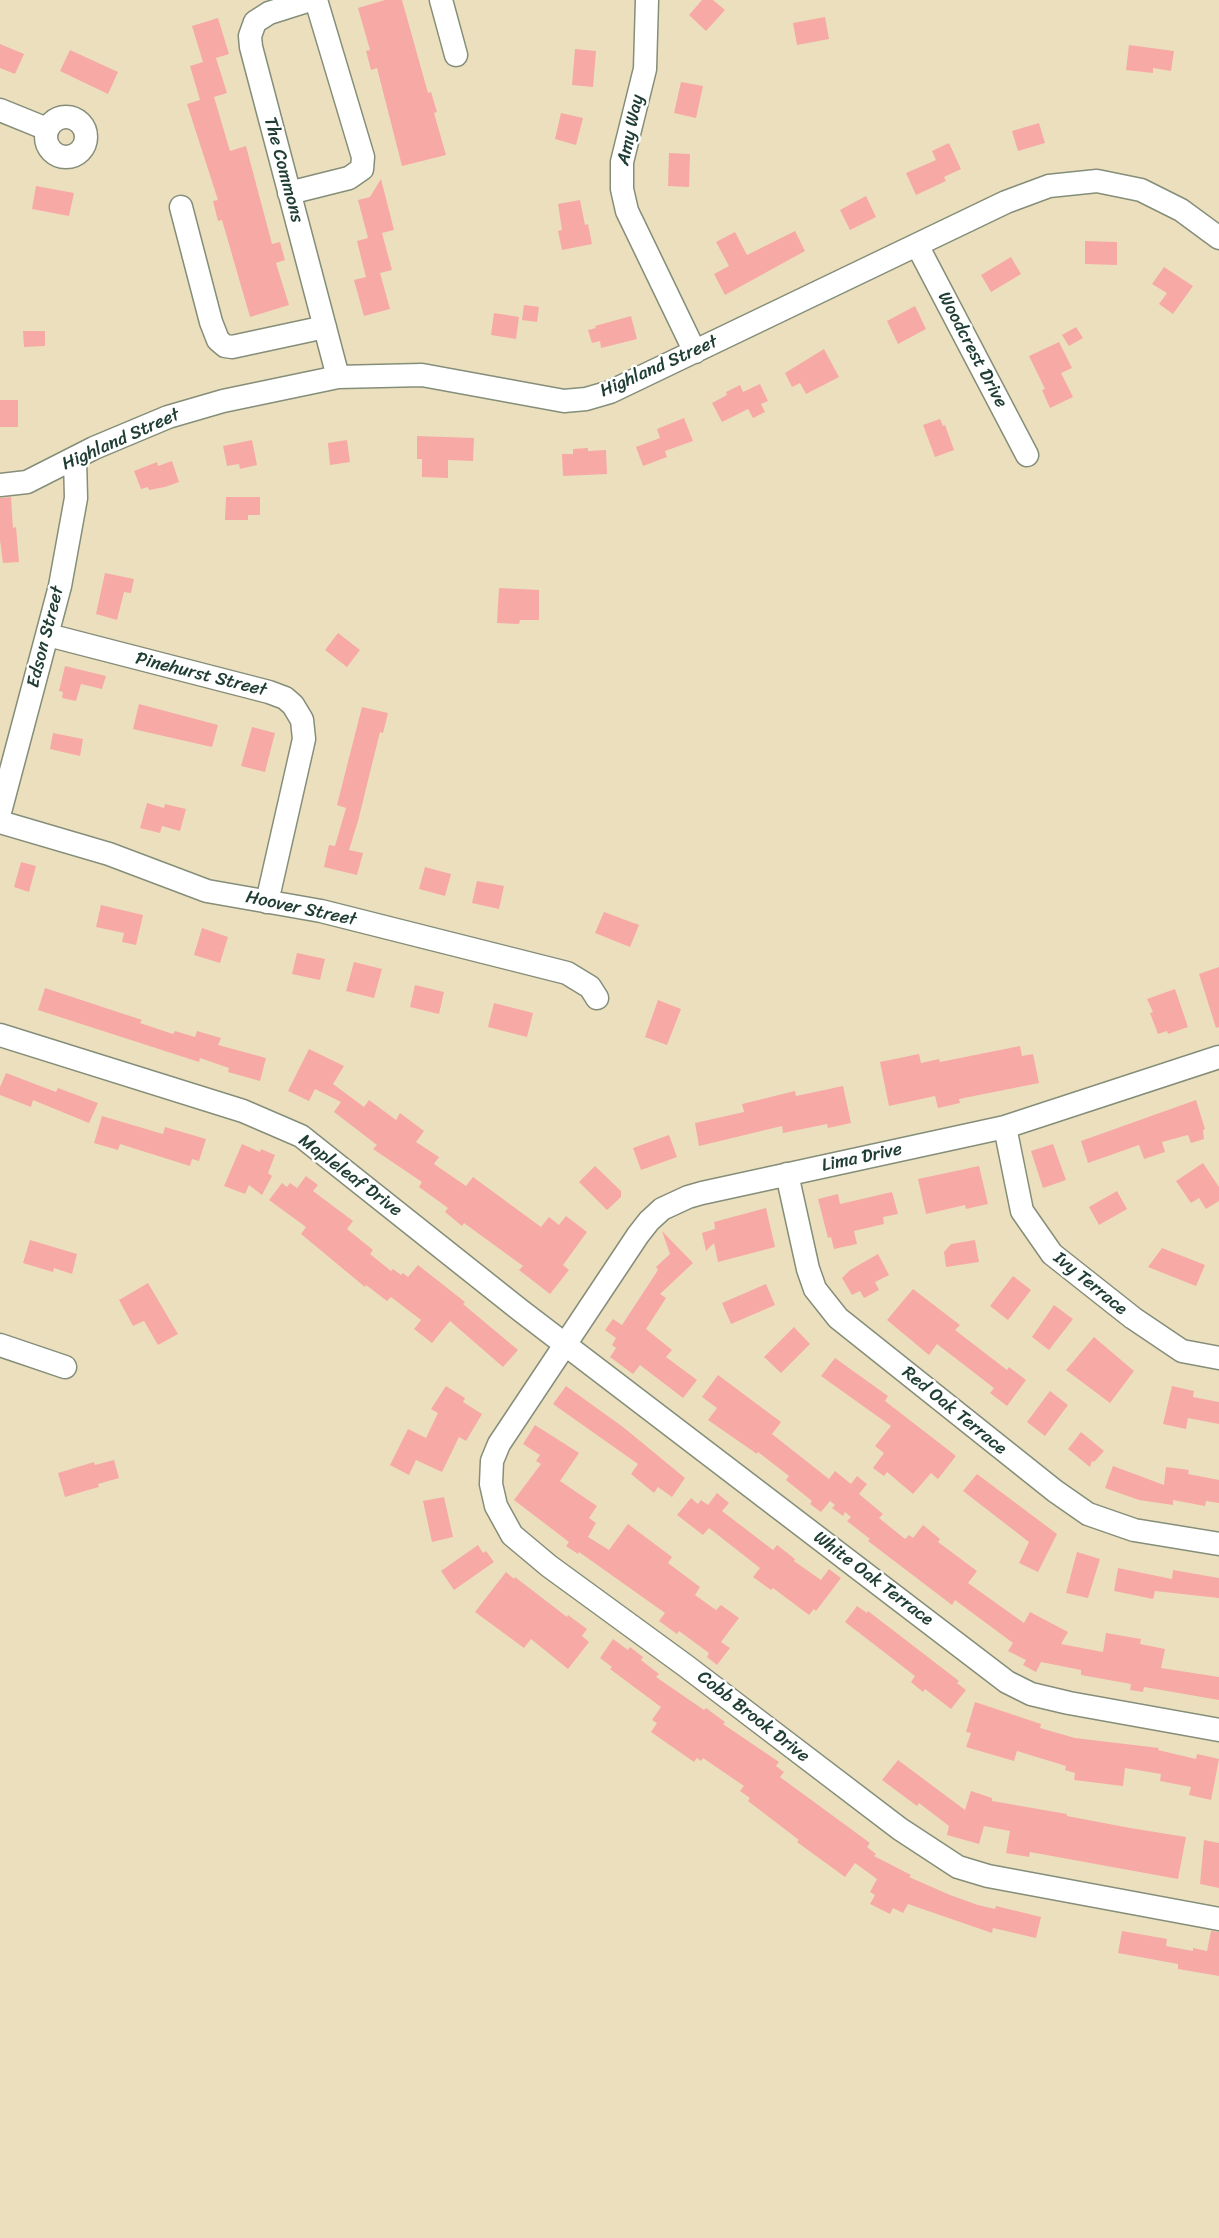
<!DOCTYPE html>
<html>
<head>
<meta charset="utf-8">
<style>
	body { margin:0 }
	canvas { display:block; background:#ebdfbe }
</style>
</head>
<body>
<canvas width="1219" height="2238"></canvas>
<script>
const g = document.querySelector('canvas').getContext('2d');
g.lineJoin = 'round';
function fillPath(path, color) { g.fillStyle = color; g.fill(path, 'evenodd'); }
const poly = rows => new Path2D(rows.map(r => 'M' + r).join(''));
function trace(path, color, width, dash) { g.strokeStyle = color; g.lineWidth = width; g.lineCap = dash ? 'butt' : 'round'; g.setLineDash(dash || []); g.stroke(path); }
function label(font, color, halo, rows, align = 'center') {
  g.font = font + ' Sriracha,sans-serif'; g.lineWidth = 5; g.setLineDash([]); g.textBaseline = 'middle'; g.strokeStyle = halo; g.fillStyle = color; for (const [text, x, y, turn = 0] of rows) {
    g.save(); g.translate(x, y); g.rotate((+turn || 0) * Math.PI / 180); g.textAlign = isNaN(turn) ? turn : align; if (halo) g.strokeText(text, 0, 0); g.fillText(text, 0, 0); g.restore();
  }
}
fillPath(poly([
	[385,0,402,0,428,93,431,92,437,112,434,113,446,155,402,166,377,68,371,70,366,51,370,50,358,8],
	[702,0,713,0,725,10,706,31,689,15],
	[825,17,829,39,797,45,793,23],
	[218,18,229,54,216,58,227,93,214,97,230,151,246,146,272,244,280,242,285,260,276,263,289,305,250,317,222,220,218,221,213,201,218,200,187,104,200,100,190,66,203,62,192,26],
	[0,44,24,54,15,74,0,68],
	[1129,45,1174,51,1171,71,1153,68,1153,73,1126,70],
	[575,49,596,51,593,87,572,85],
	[70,50,118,72,108,94,60,71],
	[681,82,703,86,696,118,674,113],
	[561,113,583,118,576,145,555,139],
	[1039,123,1045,143,1018,151,1012,131],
	[949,143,961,169,944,177,946,181,916,195,906,173,936,160,932,151],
	[669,153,690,154,689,187,668,186],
	[381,179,394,230,382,233,392,270,380,273,390,309,364,316,354,280,366,277,357,241,368,238,358,200,370,197],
	[36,186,74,193,69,216,32,209],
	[866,196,876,217,850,230,840,210],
	[580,200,585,225,588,224,592,244,562,250,558,231,562,230,558,204],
	[795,231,805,251,725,295,714,274,729,266,716,242,735,232,747,255],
	[1085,241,1117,242,1117,265,1085,264],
	[1011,257,1021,274,991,292,981,275],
	[1164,267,1193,286,1173,314,1159,304,1167,293,1152,284],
	[524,305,539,307,537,322,522,320],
	[915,306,926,329,898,344,887,321],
	[494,313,519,317,516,339,491,335],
	[631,316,637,339,601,348,600,341,592,343,588,330,596,328,595,326],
	[1076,327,1083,338,1069,346,1062,335],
	[23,331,45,331,45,346,24,347],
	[1059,342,1072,368,1061,373,1073,397,1050,408,1042,390,1045,389,1029,356],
	[824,349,839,377,806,394,800,383,792,387,785,373],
	[760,384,768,401,761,404,765,412,753,418,748,409,722,422,712,403,727,395,726,392,740,385,743,392],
	[0,400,18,400,18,427,0,427],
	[684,418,693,441,665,451,667,457,643,466,636,447,660,438,657,429],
	[940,419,943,426,945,425,954,450,935,457,923,425],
	[417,436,474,438,473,461,448,460,448,478,422,477,422,459,417,459],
	[252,440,257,465,240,469,239,464,227,466,223,446],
	[347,440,350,462,330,465,328,443],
	[588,448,588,451,606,450,607,474,563,476,562,454,573,454,573,449],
	[172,461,179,482,165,487,149,490,148,487,141,489,134,471,157,462,158,466],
	[11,497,13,528,16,527,19,562,3,563,0,540,0,498],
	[226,497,260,497,260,515,248,515,248,520,225,520],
	[105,573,134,579,131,593,124,592,117,620,96,614],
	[499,588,539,590,539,620,520,620,519,624,497,623],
	[338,633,360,650,347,667,325,650],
	[65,666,106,676,102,689,81,684,76,701,62,698,63,692,59,691],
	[139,704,218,725,212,747,133,729],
	[362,707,388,713,383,733,380,732,358,821,349,850,363,853,357,875,324,867,329,845,335,846,346,808,337,805],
	[252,727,275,733,265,772,241,766],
	[53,733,83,739,80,756,50,749],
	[147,803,164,808,165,804,186,809,180,831,162,826,160,833,140,828],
	[21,862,36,866,29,892,14,887],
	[425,867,451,874,445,896,419,889],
	[477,881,504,886,499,909,472,903],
	[101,905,143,915,136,945,122,942,124,933,96,927],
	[604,912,639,925,630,947,595,933],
	[202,928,228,937,220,963,194,955],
	[297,953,325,959,320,980,292,974],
	[354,962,382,969,374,998,346,991],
	[1219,967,1219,1027,1216,1028,1199,974],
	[415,985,444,992,439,1014,410,1007],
	[45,988,142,1020,140,1023,173,1034,175,1031,195,1037,197,1031,221,1038,218,1045,266,1058,260,1081,228,1072,229,1068,200,1058,199,1062,38,1010],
	[1175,989,1188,1027,1168,1034,1167,1031,1158,1034,1150,1013,1153,1012,1147,999],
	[658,1000,681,1009,667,1045,645,1037],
	[494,1003,533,1013,527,1037,488,1027],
	[1020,1046,1022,1056,1033,1054,1039,1083,959,1099,960,1103,938,1108,935,1096,889,1106,880,1062,919,1054,921,1063,939,1059,940,1062],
	[309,1049,344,1066,333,1084,364,1107,369,1100,396,1120,400,1113,424,1131,416,1142,439,1157,434,1164,466,1186,473,1177,541,1227,549,1217,559,1225,566,1216,587,1232,563,1265,569,1270,550,1294,519,1270,523,1266,464,1223,462,1226,445,1212,448,1208,419,1187,422,1182,373,1149,377,1145,334,1112,341,1102,315,1089,309,1101,288,1091],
	[6,1073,56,1092,58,1088,98,1103,89,1123,33,1100,31,1107,0,1095,0,1087],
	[843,1086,851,1123,828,1128,827,1124,783,1133,782,1126,699,1146,695,1123,744,1112,742,1104,795,1091,796,1096],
	[1196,1100,1205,1129,1203,1130,1204,1139,1191,1143,1188,1135,1162,1142,1165,1152,1144,1159,1139,1145,1088,1163,1081,1141],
	[102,1116,163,1134,165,1127,206,1139,199,1161,192,1159,190,1166,120,1144,118,1150,94,1143],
	[669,1135,677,1157,641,1170,633,1148],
	[242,1144,260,1152,261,1149,275,1155,268,1173,272,1176,262,1195,249,1185,245,1194,224,1186],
	[1053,1144,1066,1180,1043,1188,1031,1151],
	[1203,1163,1219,1187,1219,1201,1206,1209,1199,1198,1191,1203,1176,1181],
	[595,1166,621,1191,621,1197,607,1210,579,1182],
	[979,1166,988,1204,966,1209,965,1205,926,1214,918,1179],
	[306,1176,318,1185,313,1191,353,1221,347,1229,373,1250,370,1254,391,1271,393,1269,401,1275,403,1273,408,1277,418,1265,465,1302,463,1304,518,1350,503,1367,450,1321,432,1343,414,1329,421,1320,391,1297,387,1301,366,1285,365,1287,301,1234,306,1227,269,1200,282,1183,287,1187,290,1183,297,1188],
	[1117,1191,1127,1209,1099,1225,1089,1207],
	[892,1192,898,1214,883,1217,884,1224,854,1231,857,1244,834,1249,831,1237,828,1238,818,1199,838,1194,840,1204],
	[766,1208,775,1247,718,1262,714,1243,706,1251,702,1233,715,1229,714,1222],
	[662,1231,693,1263,660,1294,666,1298,646,1329,672,1350,666,1357,697,1380,683,1398,640,1365,633,1374,610,1357,616,1348,612,1345,616,1338,605,1330,613,1319,622,1325,658,1270,656,1267,670,1254],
	[30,1240,77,1254,72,1274,54,1268,53,1272,23,1263],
	[975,1240,979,1262,946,1267,944,1252,951,1244],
	[1162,1248,1205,1265,1196,1286,1148,1267],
	[878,1254,889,1275,875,1282,879,1290,864,1298,860,1291,852,1295,842,1278,850,1270],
	[1013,1276,1031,1290,1008,1320,990,1306],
	[148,1283,178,1334,158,1345,144,1321,133,1326,119,1300],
	[766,1284,775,1305,731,1324,722,1303],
	[913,1289,960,1325,955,1330,1007,1370,1009,1367,1026,1380,1007,1406,990,1393,994,1388,937,1344,929,1355,887,1320],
	[1054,1305,1073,1319,1049,1350,1032,1337],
	[794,1327,810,1344,781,1373,764,1357],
	[1094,1337,1134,1371,1110,1403,1066,1370],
	[835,1358,888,1396,885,1401,956,1456,938,1479,931,1473,913,1494,887,1472,884,1476,873,1468,884,1453,875,1446,891,1426,821,1376],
	[718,1375,781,1422,772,1434,829,1479,835,1471,851,1484,857,1476,867,1484,859,1494,883,1514,879,1518,905,1539,909,1535,913,1538,923,1525,940,1539,938,1542,977,1571,968,1583,1024,1623,1030,1612,1068,1632,1061,1644,1103,1652,1106,1633,1141,1639,1140,1644,1165,1649,1161,1668,1219,1677,1219,1700,1144,1687,1143,1692,1130,1690,1131,1684,1081,1675,1081,1670,1041,1662,1036,1672,1023,1665,1026,1660,1008,1651,1013,1643,955,1600,952,1605,868,1541,870,1539,847,1521,851,1517,845,1512,843,1516,832,1508,835,1505,830,1501,821,1512,810,1504,812,1501,786,1480,789,1476,758,1452,757,1454,708,1420,717,1408,702,1397],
	[446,1386,465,1398,463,1402,482,1414,466,1441,459,1437,442,1472,416,1460,409,1475,390,1465,408,1429,426,1438,438,1413,431,1409],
	[566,1386,623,1427,685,1478,672,1497,658,1487,654,1493,631,1474,638,1464,553,1404],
	[1172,1386,1194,1391,1193,1397,1219,1402,1219,1424,1188,1418,1186,1429,1163,1424],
	[1050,1391,1068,1405,1045,1436,1027,1422],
	[535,1425,579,1453,560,1481,597,1506,589,1518,596,1523,588,1537,609,1550,628,1524,672,1557,668,1563,700,1587,695,1595,716,1610,721,1605,739,1618,721,1642,730,1648,717,1665,707,1657,709,1653,679,1631,677,1634,659,1621,665,1613,579,1552,578,1554,566,1546,569,1542,514,1500,541,1464,536,1461,540,1455,523,1444],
	[1081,1432,1104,1451,1094,1462,1092,1461,1090,1467,1068,1449],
	[114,1460,119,1478,98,1484,99,1487,88,1490,65,1497,58,1473,94,1462,95,1465],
	[1113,1466,1164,1485,1166,1467,1189,1470,1188,1474,1219,1480,1219,1503,1206,1501,1205,1506,1173,1500,1173,1505,1139,1500,1105,1488],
	[977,1474,1057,1534,1038,1572,1019,1563,1029,1542,963,1491],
	[717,1493,729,1503,722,1511,773,1550,777,1545,795,1559,794,1561,821,1580,829,1569,841,1578,816,1611,814,1609,809,1615,773,1588,771,1590,753,1577,760,1568,709,1528,703,1535,677,1515,691,1498,698,1504,701,1500,708,1505],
	[444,1497,453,1537,432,1542,423,1501],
	[478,1545,483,1553,486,1551,494,1562,454,1590,441,1571],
	[1077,1552,1100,1559,1088,1598,1066,1593],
	[1118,1568,1172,1579,1173,1570,1219,1578,1219,1598,1155,1591,1153,1599,1114,1591],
	[506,1572,514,1579,515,1577,567,1617,568,1615,587,1629,582,1636,589,1642,568,1669,531,1639,524,1648,475,1612],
	[857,1606,867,1613,868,1611,959,1681,957,1683,966,1690,951,1709,925,1689,923,1692,911,1682,915,1676,845,1622],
	[613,1639,628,1650,630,1647,643,1657,641,1660,659,1674,656,1677,704,1710,706,1708,725,1722,723,1724,779,1762,776,1766,784,1772,780,1777,870,1843,867,1847,876,1854,874,1856,911,1875,909,1877,950,1895,978,1905,995,1909,996,1906,1041,1917,1036,1938,993,1928,992,1933,908,1904,903,1913,893,1908,890,1914,870,1904,875,1895,870,1892,877,1879,855,1863,845,1877,797,1842,799,1840,748,1801,750,1798,740,1791,744,1786,703,1758,701,1761,697,1758,694,1762,651,1732,657,1723,652,1720,661,1707,610,1669,612,1667,600,1658],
	[975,1702,1041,1724,1040,1728,1075,1738,1159,1748,1158,1750,1196,1759,1197,1754,1219,1759,1211,1800,1189,1795,1191,1787,1160,1781,1161,1774,1125,1768,1123,1786,1074,1780,1075,1773,1065,1770,1066,1766,1017,1751,1014,1761,966,1747,971,1733,966,1732],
	[898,1760,965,1810,971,1791,992,1798,992,1801,1067,1814,1067,1816,1130,1828,1186,1837,1178,1879,1030,1852,1029,1857,1006,1853,1010,1831,984,1826,979,1844,947,1835,949,1826,919,1803,917,1806,882,1780],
	[1204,1840,1219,1843,1219,1888,1200,1884],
	[1122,1931,1167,1939,1166,1946,1193,1951,1193,1948,1207,1951,1211,1931,1219,1932,1219,1976,1178,1969,1178,1964,1118,1953]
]), '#f7aaa5');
const minor = poly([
	[310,0,269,13,255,22,250,36,251,47,338,377],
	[441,0,456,55],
	[647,0,645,69,622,162,622,189,627,211,695,352],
	[0,110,47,129],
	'46 137a20 20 0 1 1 40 0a20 20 0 1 1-40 0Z',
	[289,193,349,178,362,169,363,157,316,0],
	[181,207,211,322,218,340,225,346,232,347,325,327],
	[917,245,1027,455],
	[0,485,27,482,94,448,168,417,223,401,338,377,422,375,564,401,586,399,610,392,1006,202,1049,186,1097,181,1141,190,1181,210,1219,238],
	[48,635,269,692,285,698,293,705,302,720,304,739,267,902],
	[0,812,60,586,76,498,75,459],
	[0,822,109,854,207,891,321,911,567,973,590,987,597,998],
	[0,1035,243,1111,301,1136,520,1310,1007,1682,1031,1694,1069,1703,1219,1730],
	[1219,1057,1005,1127,702,1193,688,1197,662,1209,649,1221,638,1235,499,1444,492,1461,491,1484,496,1506,512,1535,549,1566,686,1666,900,1829,958,1867,988,1876,1219,1919],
	[1005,1127,1022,1211,1052,1254,1133,1318,1182,1351,1219,1358],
	[787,1174,808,1269,815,1289,838,1318,1055,1491,1088,1514,1134,1530,1219,1544],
	[0,1345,65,1367]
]);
trace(minor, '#858e79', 25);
trace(minor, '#fff', 22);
label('18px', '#1f3d34', '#fff', [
	["Amy Way",631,130,-78],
	["The Commons",283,170,75],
	["Woodcrest Drive",972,350,62],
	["Highland Street",659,367,-24],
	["Highland Street",121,440,-24],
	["Edson Street",46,637,-76],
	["Pinehurst Street",201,675,14],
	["Hoover Street",301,909,12],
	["Lima Drive",862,1158,-12],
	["Mapleleaf Drive",350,1176,37],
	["Ivy Terrace",1090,1284,39],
	["Red Oak Terrace",954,1411,39],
	["White Oak Terrace",873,1579,37],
	["Cobb Brook Drive",753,1717,38]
]);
</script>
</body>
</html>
